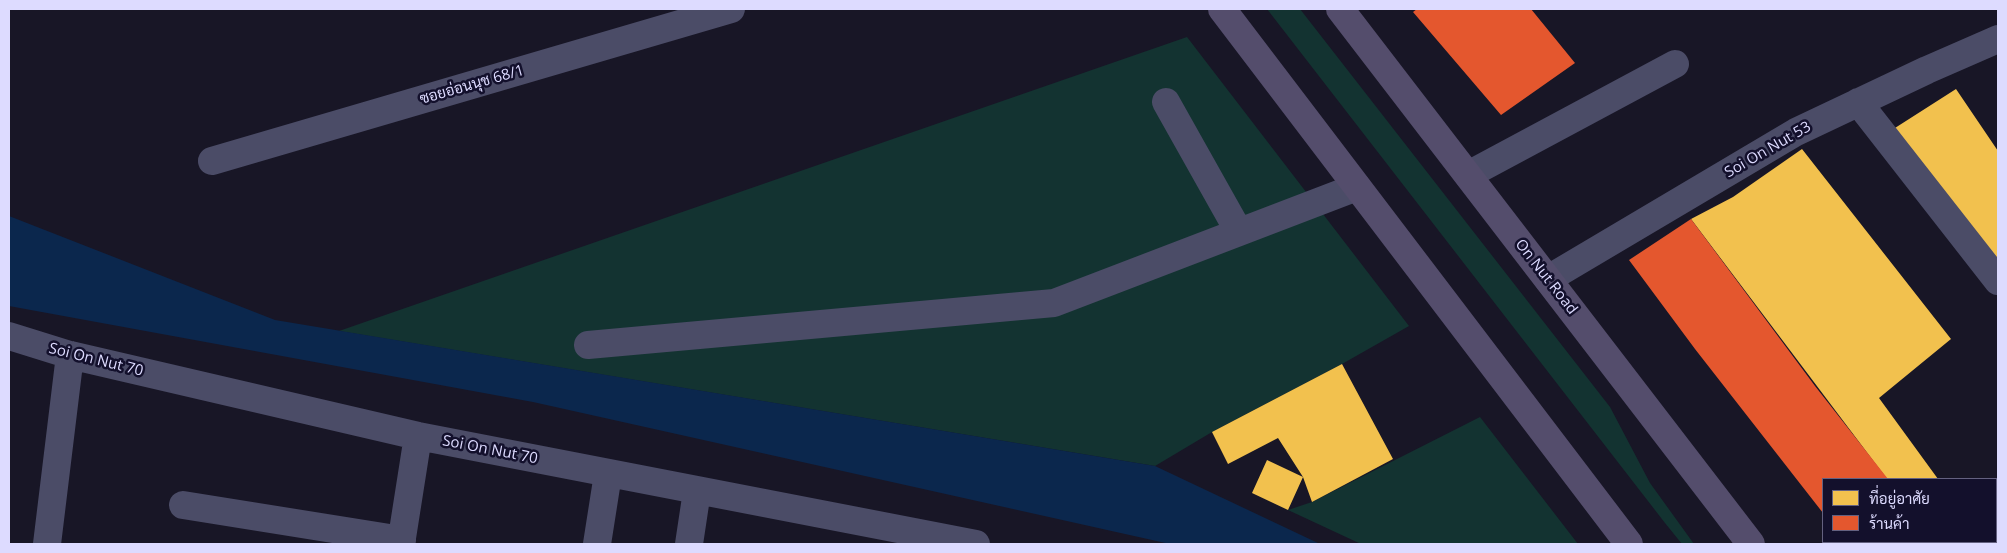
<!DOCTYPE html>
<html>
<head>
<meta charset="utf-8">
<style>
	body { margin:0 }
	#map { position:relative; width:2007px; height:553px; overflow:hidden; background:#181626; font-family:"Open Sans",Sarabun,sans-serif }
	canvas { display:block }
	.frame { position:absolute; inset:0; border:10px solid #dddbff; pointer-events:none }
	.legend { position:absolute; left:1822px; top:478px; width:175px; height:65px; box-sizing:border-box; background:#13102c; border:1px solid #646180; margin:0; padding:6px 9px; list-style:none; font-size:15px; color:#dddbff }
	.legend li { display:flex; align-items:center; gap:10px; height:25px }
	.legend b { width:25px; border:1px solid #646180 }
</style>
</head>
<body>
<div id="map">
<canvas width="2007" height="553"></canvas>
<div class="frame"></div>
<ul class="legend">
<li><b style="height:14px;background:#f2c14e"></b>ที่อยู่อาศัย</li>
<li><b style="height:14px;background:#e4572e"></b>ร้านค้า</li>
</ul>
</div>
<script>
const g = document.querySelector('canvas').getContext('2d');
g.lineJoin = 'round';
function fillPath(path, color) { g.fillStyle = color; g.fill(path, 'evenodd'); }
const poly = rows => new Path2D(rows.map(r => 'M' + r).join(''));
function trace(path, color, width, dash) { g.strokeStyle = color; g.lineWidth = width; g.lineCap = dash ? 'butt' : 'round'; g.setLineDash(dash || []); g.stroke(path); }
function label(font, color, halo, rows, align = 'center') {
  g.font = font + ' "Open Sans",Sarabun,sans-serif'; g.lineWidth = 5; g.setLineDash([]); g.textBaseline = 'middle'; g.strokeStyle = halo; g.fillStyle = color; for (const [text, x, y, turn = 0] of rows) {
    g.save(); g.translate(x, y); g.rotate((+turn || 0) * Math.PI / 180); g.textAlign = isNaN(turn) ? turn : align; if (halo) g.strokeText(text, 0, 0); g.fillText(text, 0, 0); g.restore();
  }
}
fillPath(poly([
	[1267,9,1300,9,1610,407,1650,483,1694,544,1682,544,1665,523],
	[1187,37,1409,326,1342,364,1212,432,1155,466,339,331],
	[1480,417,1578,544,1361,544,1288,510,1312,502]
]), '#133331');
fillPath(poly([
	[9,216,275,320,1155,466,1320,544,1170,544,533,402,9,306]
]), '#0b274d');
fillPath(poly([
	[1956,89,1998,151,1998,279,1884,135],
	[1802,149,1951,339,1879,398,1938,479,1887,479,1691,219,1733,197],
	[1342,364,1393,459,1312,502,1303,477,1278,438,1228,464,1212,432],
	[1267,460,1303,477,1288,510,1252,493]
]), '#f2c14e');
fillPath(poly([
	[1417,9,1531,9,1575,63,1501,115,1413,12],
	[1691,219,1815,386,1888,479,1823,479,1823,513,1695,349,1629,260],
	[1996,494,1998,498,1998,539,1996,540],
	[1845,542,1993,542,1989,544,1847,544]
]), '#e4572e');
trace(poly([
	[1166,102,1239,232],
	[1858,102,1998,281],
	[212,161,731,9],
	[1468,175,1675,64],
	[1548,279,1796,132,1927,70,1998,39],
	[9,336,70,355,418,436,976,544],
	[588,345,1054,303,1357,187],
	[183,505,402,540],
	[47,544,70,355],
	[401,544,418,436],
	[597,544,608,474],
	[689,544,697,491]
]), '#4b4c67', 28);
trace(poly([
	[1222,9,1629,544],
	[1340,9,1751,544]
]), '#544d6c', 28);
label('15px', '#dddbff', '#13102c', [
	["ซอยอ่อนนุช 68/1",472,85,-16],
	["Soi On Nut 53",1768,150,-30],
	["On Nut Road",1546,277,52],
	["Soi On Nut 70",96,360,14],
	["Soi On Nut 70",490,450,11]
]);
</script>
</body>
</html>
